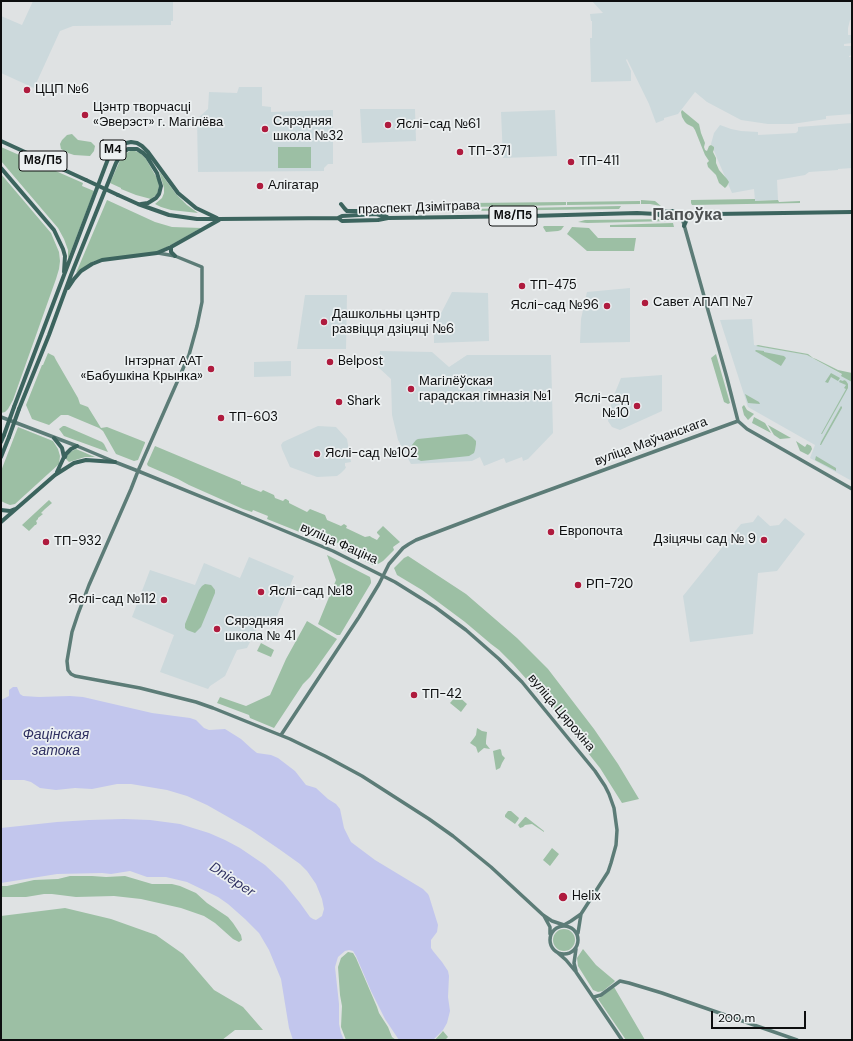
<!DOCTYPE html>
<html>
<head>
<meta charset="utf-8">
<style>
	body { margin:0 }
	#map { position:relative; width:853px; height:1041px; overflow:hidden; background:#dfe2e3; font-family:"DM Sans",sans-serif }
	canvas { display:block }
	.frame { position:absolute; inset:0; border:2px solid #0d0e0f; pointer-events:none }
	.scale { position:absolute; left:711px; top:1011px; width:95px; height:18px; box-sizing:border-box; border:2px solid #0d0e0f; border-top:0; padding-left:5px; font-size:12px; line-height:14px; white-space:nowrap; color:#0d0e0f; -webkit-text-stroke:3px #ecf0f1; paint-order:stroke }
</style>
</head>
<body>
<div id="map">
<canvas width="853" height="1041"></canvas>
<div class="frame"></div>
<div class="scale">200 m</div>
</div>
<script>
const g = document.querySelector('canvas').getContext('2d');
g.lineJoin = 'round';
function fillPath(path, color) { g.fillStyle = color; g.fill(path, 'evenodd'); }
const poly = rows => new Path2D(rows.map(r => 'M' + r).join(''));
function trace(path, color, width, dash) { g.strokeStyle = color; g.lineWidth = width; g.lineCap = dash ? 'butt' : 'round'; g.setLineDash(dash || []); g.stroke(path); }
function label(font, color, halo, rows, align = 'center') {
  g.font = font + ' "DM Sans",sans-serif'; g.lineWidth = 3.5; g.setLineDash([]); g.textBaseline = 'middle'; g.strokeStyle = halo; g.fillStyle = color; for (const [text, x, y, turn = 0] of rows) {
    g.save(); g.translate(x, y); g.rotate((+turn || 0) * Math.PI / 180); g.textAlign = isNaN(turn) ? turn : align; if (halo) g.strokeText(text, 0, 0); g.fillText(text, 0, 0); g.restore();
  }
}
fillPath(poly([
	[33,1,173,1,173,21,171,21,171,25,73,26,60,31,34,88,1,73,1,16,22,25],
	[592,1,852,1,852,20,850,20,848,28,848,35,852,35,852,43,844,44,844,46,852,46,852,55,849,56,849,57,852,57,852,114,826,116,826,119,792,124,768,124,741,120,707,102,695,92,678,114,664,118,664,120,656,123,649,104,627,59,626,60,631,71,631,81,591,82,590,38,592,38,592,21,591,21,590,14,603,13],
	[239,87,262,87,262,106,271,107,271,112,333,110,333,164,328,164,324,168,324,171,198,172,197,119,208,109,209,92,237,93],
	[360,109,415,109,416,141,362,143],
	[555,110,557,156,503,158,501,112],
	[852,123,852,168,838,169,838,170,809,172,805,175,777,180,778,200,755,201,754,189,732,193,711,144,714,133,720,125,731,129,741,131,758,132,758,135,796,133,798,131,798,127],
	[630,288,630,342,580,343,581,319,587,292],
	[452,292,488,293,489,341,434,343,434,327],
	[305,295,347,295,346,349,297,349],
	[752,319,754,345,807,355,852,380,852,481,810,458,815,445,748,407,720,320],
	[380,351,432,352,449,367,467,355,551,355,553,433,528,459,523,461,522,457,506,463,504,458,484,466,480,457,472,461,411,464,398,440,392,415,391,379,378,367],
	[291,361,291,376,254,377,254,362],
	[662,375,662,411,620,430,612,427,608,421,612,400,621,378],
	[318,426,336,427,347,439,351,462,345,463,345,466,346,467,345,469,341,473,337,476,317,477,290,467,282,449,281,445,283,442],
	[758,515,770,526,779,525,785,518,805,534,777,571,758,573,753,634,690,642,683,596,741,524,753,522],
	[249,557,294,576,272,628,260,622,247,648,237,650,225,676,210,686,208,689,160,672,174,635,132,617,150,570,195,585,204,563,240,578]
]), '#ccd9dc');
fillPath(poly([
	[682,110,699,124,701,133,705,143,704,147,705,150,707,151,709,146,711,145,714,147,714,149,713,152,716,158,716,163,719,170,727,179,729,182,727,186,725,188,719,183,716,175,708,167,707,163,709,161,705,155,695,130,693,127,687,124,685,122,682,117,681,112],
	[72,134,78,140,91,142,95,146,94,151,90,156,74,155,68,153,61,149,60,144,62,140,67,135],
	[1,147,83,183,82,186,94,191,68,259,68,250,64,239,58,228,1,161],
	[278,147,311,147,311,168,278,168],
	[130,151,135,151,140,153,146,159,158,180,159,186,157,194,151,199,136,195,121,189,121,188,110,183,122,156],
	[159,171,176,194,187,205,198,213,171,210,161,207,155,204,162,198,164,193,164,188],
	[1,174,51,233,59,252,60,261,59,269,56,279,13,400,8,409,5,412,1,413],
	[755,199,755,201,778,200,779,202,800,201,800,203,692,205,691,203,691,200],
	[107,200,155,222,172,227,201,228,169,246,156,252,94,261,76,273],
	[641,200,655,201,661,206,650,204,641,204],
	[640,201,640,204,567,205,567,202],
	[566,202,566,205,471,207,470,203],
	[621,206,619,209,471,211,469,209],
	[671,219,672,221,587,223,578,222,585,220],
	[673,223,674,227,610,227,610,225],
	[544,226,564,226,561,230,558,231,546,232,543,227],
	[572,227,589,228,598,238,636,238,634,251,587,251,572,238,567,234],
	[758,345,763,346,808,354,813,358,816,359,838,370,852,373,852,382,841,376,842,374,807,355,756,346],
	[756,350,764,351,764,352,784,356,786,358,781,366,755,351],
	[48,353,54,356,56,360,78,398,80,404,88,407,101,428,107,427,145,442,145,443,138,460,134,461,116,454,103,431,99,428,68,415,61,415,49,425,32,419,26,405,42,365,43,365],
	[716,354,730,403,728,404,724,402,711,358],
	[831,373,840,378,838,381,831,377,828,383,825,382],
	[840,380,843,381,844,380,846,381,848,384,848,388,822,434,821,434,846,389,844,388,846,385,839,382],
	[745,394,759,402,760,404,748,403],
	[744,405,747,410,754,414,748,420,744,415,742,407],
	[841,406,842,407,842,408,821,445,820,445,821,442],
	[754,417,765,423,771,433,752,423],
	[768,425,791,438,780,439,774,435],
	[63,426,65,426,102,442,104,444,108,452,64,436,59,429],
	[18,427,53,441,58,449,60,456,59,464,15,504,10,505,5,503,1,501,1,471],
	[467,434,472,437,476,441,476,444,475,450,474,453,469,456,421,461,415,458,412,453,411,447,412,445,416,440,418,439],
	[796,441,805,447,807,444,811,446,812,449,810,453,808,455,800,451],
	[155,446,241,482,241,484,261,492,263,490,274,495,275,498,283,501,285,499,286,499,289,501,289,503,307,512,310,509,325,515,327,520,341,526,344,524,347,526,346,528,365,537,370,536,371,537,377,540,380,536,377,533,377,532,383,526,400,542,393,547,394,550,383,561,378,564,373,565,348,553,342,548,340,544,333,541,332,542,322,541,267,519,268,516,253,510,252,512,243,509,189,485,178,479,148,466,147,464],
	[76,449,95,457,85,457,69,462,66,459,68,454,72,451],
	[816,456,836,468,836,471,815,460],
	[49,500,52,503,45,509,41,513,43,514,38,518,38,519,36,521,37,523,36,525,35,525,29,531,22,525],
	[327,555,370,577,371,581,371,583,340,635,337,635,318,624,336,580],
	[408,556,466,594,517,638,548,669,594,729,618,764,639,799,622,803,600,768,553,709,513,664,499,650,491,644,465,622,422,590,397,575,394,568,404,558],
	[205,584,211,585,212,586,215,590,215,593,201,627,195,633,187,630,185,628,185,624,199,590,202,586],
	[307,621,337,639,310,677,303,684,274,728,250,718,249,715,217,703,220,697,246,706,270,695,286,659],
	[261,643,274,650,271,657,257,651],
	[457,695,467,704,461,712,450,703],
	[477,728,482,731,487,732,486,741,486,744,490,749,484,748,478,753,476,747,470,743,474,738,476,735],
	[500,749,501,750,502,755,505,758,502,763,500,768,496,770,493,751],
	[508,811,511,811,519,818,518,820,515,824,505,817,505,815],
	[525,817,526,817,544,831,544,832,532,824,525,825,523,827,520,828,518,825],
	[552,848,559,854,550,866,543,860],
	[70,876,92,876,106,877,125,876,152,884,172,884,180,886,196,893,207,903,228,917,233,923,241,935,242,940,239,942,233,939,215,923,204,916,181,908,141,899,114,896,76,897,52,894,44,894,26,897,1,897,1,886,7,886,34,880,58,879],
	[65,908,111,919,156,935,183,954,214,990,243,1007,263,1030,235,1030,222,1040,1,1040,1,916],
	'553 940a11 11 0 1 1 22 0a11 11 0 1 1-22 0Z',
	[583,949,596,965,615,981,613,983,603,991,598,992,593,990,578,966,577,958],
	[348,952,353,953,356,958,377,1007,379,1013,388,1027,392,1037,396,1040,346,1040,341,1027,342,1006,340,995,338,967,341,958],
	[614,987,645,1040,626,1040,598,999],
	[443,1031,448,1037,445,1040,435,1040]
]), '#9cbfa4');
fillPath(poly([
	[13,687,17,687,20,694,23,696,39,697,70,696,83,697,152,713,190,718,196,720,204,728,209,730,225,729,241,739,252,749,257,753,271,755,278,758,295,771,306,785,316,788,328,799,336,804,340,809,344,828,351,842,375,860,423,889,428,894,429,896,438,925,437,932,431,940,431,948,433,951,442,962,448,971,449,976,448,997,450,1011,447,1023,443,1030,433,1040,399,1040,385,1019,371,991,356,956,353,951,349,950,345,951,338,957,335,967,339,1004,339,1024,341,1033,344,1040,293,1040,289,1028,281,979,269,950,259,933,245,919,228,904,218,897,187,882,166,877,147,877,130,871,111,874,102,873,57,874,1,883,1,828,57,822,89,820,124,819,150,820,180,824,209,833,225,840,240,848,265,865,283,882,300,903,310,917,313,919,316,920,322,916,324,909,322,899,316,884,307,871,300,864,279,849,251,830,207,805,187,796,167,790,131,784,117,784,92,789,75,788,56,790,40,788,31,782,24,780,1,780,1,700,9,696,9,690]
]), '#c2c6ed');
trace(poly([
	[1,417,77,446,115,462,138,471,256,519,333,551,395,582,435,607,466,630,499,659,522,682,595,771,605,786,609,794,614,808,617,830,616,845,611,863,608,872,581,914,571,921,564,925,552,921,543,915,491,867,453,836,429,819,362,776,325,756,290,739,213,708,196,702,140,688,75,676,71,674,68,670,67,661,72,632,78,614,89,585,131,489,138,471,189,355,197,326,202,302,202,267,175,256,158,253],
	[738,421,747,429,852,489],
	[281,735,359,617,379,584,389,564,403,548,409,544,416,540,508,505,738,421,727,378,681,214],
	[544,916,550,927,550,934],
	'550 940a14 14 0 1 1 28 0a14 14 0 1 1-28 0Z',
	[578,933,581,914],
	[558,953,566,960,576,972,622,1040],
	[576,971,574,963,576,949],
	[594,997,601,995,620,981,629,983,662,993,797,1040]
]), '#5c7c77', 3.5);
trace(poly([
	[1,141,86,180],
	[1,168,54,230,63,249,65,256,64,272],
	[118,195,138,204,169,215,197,219,219,219,338,218,342,221,378,220,388,218,531,216,637,213,657,214,661,216,673,217,677,216,681,214,691,213,715,214,852,212],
	[341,204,345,209,347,211,367,211,371,212,376,214],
	[657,214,662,212,672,211,681,214],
	[338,218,342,216,376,214,387,217],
	[684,226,687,219,697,214],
	[171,247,171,252,175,256],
	[68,288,74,279,81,271,92,264,102,260,157,253,171,247,219,220],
	[14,407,108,159,114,149,121,144,131,142,137,143,142,146,148,152,178,193,196,208,217,218],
	[19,409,49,335,71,275,116,163,122,153,128,149,137,149,143,153,147,157,157,173,161,186,159,194,156,198,148,203,141,204],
	[54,438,62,448,64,457,57,472],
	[1,442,4,435],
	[1,457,9,437],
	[65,457,66,454,71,449,77,446],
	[1,510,10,511,15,509],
	[1,522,55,475,74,463,86,460,115,462]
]), '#3c645e', 4);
trace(poly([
	[86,180,118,195],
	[4,435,14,407],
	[9,437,19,409]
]), '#3c645e', 4);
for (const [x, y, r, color] of [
	[27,90,4,"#af1b3e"],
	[85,115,4,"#af1b3e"],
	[388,125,4,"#af1b3e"],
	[265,129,4,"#af1b3e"],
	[460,152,4,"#af1b3e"],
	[571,162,4,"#af1b3e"],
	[260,186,4,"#af1b3e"],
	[522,286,4,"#af1b3e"],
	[645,303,4,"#af1b3e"],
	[607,306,4,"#af1b3e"],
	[324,322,4,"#af1b3e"],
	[330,362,4,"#af1b3e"],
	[211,369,4,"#af1b3e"],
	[411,389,4,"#af1b3e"],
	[339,402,4,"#af1b3e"],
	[637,406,4,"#af1b3e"],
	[221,418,4,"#af1b3e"],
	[317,454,4,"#af1b3e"],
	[551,532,4,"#af1b3e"],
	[764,540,4,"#af1b3e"],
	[46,542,4,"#af1b3e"],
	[578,585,4,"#af1b3e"],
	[261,592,4,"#af1b3e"],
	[164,600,4,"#af1b3e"],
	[217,629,4,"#af1b3e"],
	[414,695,4,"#af1b3e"],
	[563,897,5,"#af1b3e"]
]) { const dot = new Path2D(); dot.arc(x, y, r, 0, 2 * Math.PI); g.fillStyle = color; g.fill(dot); trace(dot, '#ecf0f1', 1.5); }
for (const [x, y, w] of [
	[113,150,26],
	[43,161,48],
	[513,216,48]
]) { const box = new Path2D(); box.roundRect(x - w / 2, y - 10, w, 20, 3); g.fillStyle = '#ecf0f1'; g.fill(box); trace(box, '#0d0e0f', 1); }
label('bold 12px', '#0d0e0f', null, [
	["М4",113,150],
	["М8/П5",43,161],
	["М8/П5",513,216]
]);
label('13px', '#0d0e0f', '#ecf0f1', [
	["ЦЦП №6",35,90],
	["Цэнтр творчасці",93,108],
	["«Эверэст» г. Магілёва",93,123],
	["Сярэдняя",273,122],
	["школа №32",273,137],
	["Яслі-сад №61",396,125],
	["ТП-371",468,152],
	["ТП-411",579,162],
	["Алігатар",268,186],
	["ТП-475",530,286],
	["Савет АПАП №7",653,303],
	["Яслі-сад №96",599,306,"right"],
	["Дашкольны цэнтр",332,315],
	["развіцця дзіцяці №6",332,330],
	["Інтэрнат ААТ",203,362,"right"],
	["«Бабушкіна Крынка»",203,377,"right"],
	["Belpost",338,362],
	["Магілёўская",419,382],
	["гарадская гімназія №1",419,397],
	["Яслі-сад",629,399,"right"],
	["№10",629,414,"right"],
	["Shark",347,402],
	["ТП-603",229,418],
	["Яслі-сад №102",325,454],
	["Европочта",559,532],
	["Дзіцячы сад № 9",756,540,"right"],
	["ТП-932",54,542],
	["РП-720",586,585],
	["Яслі-сад №18",269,592],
	["Яслі-сад №112",156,600,"right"],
	["Сярэдняя",225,622],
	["школа № 41",225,637],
	["ТП-42",422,695],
	["Helix",572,897]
], 'left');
label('13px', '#0d0e0f', '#ecf0f1', [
	["праспект Дзімітрава",419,208,-2],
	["вуліца Маўчанскага",651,442,-20],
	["вуліца Фаціна",339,544,24],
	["вуліца Цярохіна",561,713,50]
]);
label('italic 14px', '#303162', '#ecf0f1', [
	["Фацінская",56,735],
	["затока",56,751],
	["Dnieper",232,880,33]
]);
label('bold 17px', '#4d5051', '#ecf0f1', [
	["Папоўка",687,216]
]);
</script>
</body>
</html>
